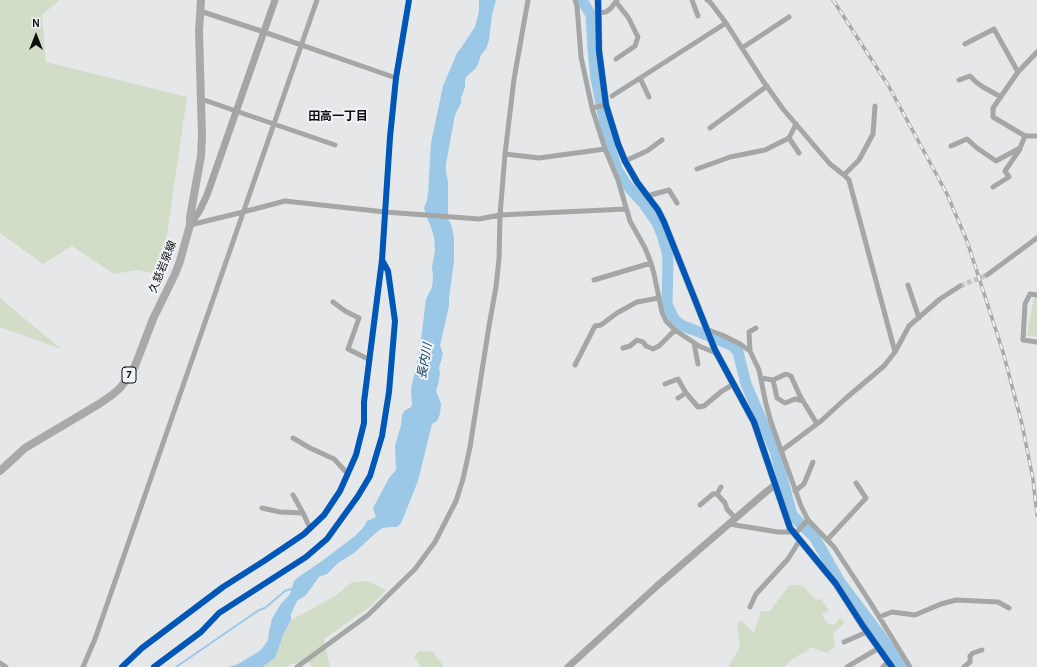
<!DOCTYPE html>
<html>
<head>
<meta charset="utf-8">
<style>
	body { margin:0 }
	#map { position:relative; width:1037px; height:667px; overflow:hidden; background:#e5e7e9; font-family:Karla,sans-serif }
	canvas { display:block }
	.north { position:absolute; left:16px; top:16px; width:40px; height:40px; -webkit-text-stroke:3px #f0f3f8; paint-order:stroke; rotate:0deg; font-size:11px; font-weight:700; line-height:16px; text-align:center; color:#0e0e10 }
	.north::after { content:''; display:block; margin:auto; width:14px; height:18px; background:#0e0e10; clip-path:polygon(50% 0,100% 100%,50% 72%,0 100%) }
</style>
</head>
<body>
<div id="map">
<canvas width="1037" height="667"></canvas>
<div class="north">N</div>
</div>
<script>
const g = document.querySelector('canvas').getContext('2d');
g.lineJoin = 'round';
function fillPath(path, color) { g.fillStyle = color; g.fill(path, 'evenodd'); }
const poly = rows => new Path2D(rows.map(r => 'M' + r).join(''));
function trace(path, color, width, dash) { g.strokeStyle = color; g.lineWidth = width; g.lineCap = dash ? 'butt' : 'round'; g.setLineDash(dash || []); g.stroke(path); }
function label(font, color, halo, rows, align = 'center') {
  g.font = font + ' Karla,"Noto Sans JP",sans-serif'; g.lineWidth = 4; g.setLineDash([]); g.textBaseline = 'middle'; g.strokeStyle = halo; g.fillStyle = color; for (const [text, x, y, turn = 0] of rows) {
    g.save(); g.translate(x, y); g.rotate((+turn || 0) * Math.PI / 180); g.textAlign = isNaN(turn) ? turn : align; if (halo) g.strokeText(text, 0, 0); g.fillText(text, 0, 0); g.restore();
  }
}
fillPath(poly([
	[0,0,60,0,42,15,46,62,187,97,161,275,137,270,114,274,72,246,43,264,0,233],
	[1034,297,1037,297,1037,337,1027,336],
	[0,298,61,349,0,327],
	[368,581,386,590,371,606,324,639,330,667,312,667,309,662,291,664,287,667,262,667,275,658,284,633,291,620,335,596,352,582],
	[789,585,798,585,804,587,816,600,821,599,829,610,822,615,827,623,834,625,840,618,845,622,833,634,835,646,827,653,811,647,807,651,794,658,784,667,728,667,740,647,737,625,741,620,754,633,761,611,770,611],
	[419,651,433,652,444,667,419,667,420,665,414,657]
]), '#d2ddc7');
fillPath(poly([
	[479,0,496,0,492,15,489,40,486,49,481,55,478,64,475,69,466,77,465,81,465,87,461,98,461,103,455,115,446,164,446,171,448,182,448,219,451,224,454,237,454,261,449,298,449,306,442,337,440,345,443,354,439,368,440,373,438,385,436,390,441,404,440,414,437,421,432,424,418,481,410,501,401,523,397,527,390,527,383,528,378,531,354,553,338,563,327,574,319,577,306,595,297,601,291,614,291,620,284,633,275,658,262,667,229,667,238,664,261,650,268,640,269,631,272,619,280,605,290,594,294,581,300,576,322,561,355,536,363,528,367,521,376,517,373,508,389,478,396,470,395,446,401,425,402,415,405,410,410,408,412,405,411,389,420,348,426,299,432,287,433,277,432,267,435,251,434,237,431,227,427,218,424,208,427,200,428,194,431,143,443,86,457,53,461,48,475,27,479,11]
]), '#9cc8e8');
trace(poly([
	[176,667,259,610,265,608,285,591,294,588]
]), '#9cc8e8', 2);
trace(poly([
	[582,0,591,15,593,50,596,79,610,148,617,169,626,184,644,204,657,223,662,235,667,252,668,260,667,304,674,319,683,326,694,330,733,346,738,352,746,384,775,451,792,515,815,538,840,582,880,635,902,667]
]), '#9cc8e8', 11);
trace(poly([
	[960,286,987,275]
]), '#c5c6c8', 5, [5, 2.5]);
trace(poly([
	[575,0,577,6,581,57,592,108,605,149,618,180,630,221,645,248,651,263,654,274,662,312,666,321,675,330,699,346,716,353],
	[692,0,698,16],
	[707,0,710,2,726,23,763,81,783,109,830,164,844,175,849,180,895,352],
	[616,2,628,17,638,37,635,46,616,59],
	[200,11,264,32,396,78],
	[599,13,606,12,611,8,617,0],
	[965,44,994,29,1018,72],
	[742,48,789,17],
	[1037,52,1018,72,993,108,993,117,1025,136,1037,136],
	[640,78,649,97],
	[959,80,970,76,976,82,983,87,1001,97],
	[612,96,726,23],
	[201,99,335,145],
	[592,108,606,105],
	[710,128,767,86],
	[789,138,799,153],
	[951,146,967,139,977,148,996,161,1020,148,1025,136],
	[505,154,539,158,605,149],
	[625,161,647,151,662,140],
	[697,169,730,157,765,150,789,138,796,124],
	[844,175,859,160,873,134,875,106],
	[993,187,1009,177,1005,171,1020,149],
	[647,196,669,190,677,203],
	[190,225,243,212,285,201,385,212,479,219,500,215,626,209],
	[987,275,1037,238],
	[594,280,651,263],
	[908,285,919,318],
	[1037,295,1030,294,1025,304,1023,340,1037,342],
	[333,302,345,311,359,318,348,349,370,360],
	[706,329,722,335,740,344,750,351,759,370,766,404,771,422,801,506,808,520,834,547,870,602,910,667],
	[694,343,698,364],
	[623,348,630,346,637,340,643,342,646,346,653,349,659,346,675,330],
	[750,351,749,332,756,328],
	[575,365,595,326,601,325,617,313,637,302,659,298],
	[761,378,773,380,786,374,791,376,800,396,817,424],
	[773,380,777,398,785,403,795,399,803,401],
	[665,384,678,379,686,393,698,407,704,406,722,391,734,384],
	[678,398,686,393],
	[293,438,310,448,334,459,348,474],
	[781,451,821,421,845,399,884,366,895,352,909,326,940,299,960,286],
	[721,487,717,494,725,503,727,509,735,518],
	[795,491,804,484,813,462],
	[293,495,303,513,310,528],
	[700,505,713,494,717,494],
	[262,508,280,512,303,513],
	[729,524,778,532,793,532],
	[795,534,808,520],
	[827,540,866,498,856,483],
	[750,607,756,594,788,559,800,540],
	[879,617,892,612,915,615,941,604,956,600,998,602,1009,608],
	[844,642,867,632],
	[0,663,6,667],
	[83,667,95,639,317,0],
	[122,667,142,648,223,587,264,561,304,534,324,515,340,491,356,455,364,423,364,402,382,260,390,137,396,78,409,0],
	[297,667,368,615,415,569,435,542,456,501,463,479,470,447,489,326,496,287,499,259,500,215,505,154,514,79,528,0],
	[847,667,879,648],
	[883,667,888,662],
	[964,667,970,662,970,656,973,653,982,650]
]), '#a5a6a6', 5);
trace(poly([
	[598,0,599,51,606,105,618,144,625,161,637,182,658,210,664,222,715,350,754,422,790,528,836,584,863,626,892,667],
	[190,225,200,210,207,195,275,0],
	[568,667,657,586,767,491,775,485]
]), '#a4a6a5', 7);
trace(poly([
	[0,471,25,448,99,404,112,395,120,388,128,378,135,366,153,319,175,274,180,261,190,225,190,217,201,156,202,136,199,31,201,0]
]), '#a9a9a9', 8);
const rail = poly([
	[833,0,888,85,947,194,967,241,1003,352,1022,424,1033,479,1037,515]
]);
trace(rail, '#a8a9a9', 3.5);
trace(rail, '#f0f3f8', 2, [6]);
trace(poly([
	[598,0,599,51,606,105,618,144,625,161,637,182,658,210,664,222,715,350,754,422,790,528,836,584,863,626,892,667],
	[122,667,142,648,223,587,264,561,304,534,324,515,340,491,356,455,364,423,364,402,382,260,390,137,396,78,409,0],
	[154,667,201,632,219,613,306,557,327,539,358,496,370,476,382,436,389,392,395,321,388,271,382,260]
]), '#0057b8', 6);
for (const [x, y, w] of [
	[129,375,14]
]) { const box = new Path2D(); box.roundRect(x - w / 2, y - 8, w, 16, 3); g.fillStyle = '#f0f3f8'; g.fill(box); trace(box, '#0e0e10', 1); }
label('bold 10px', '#0e0e10', null, [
	["7",129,375]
]);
label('11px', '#0e0e10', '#f0f3f8', [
	["久慈岩泉線",163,267,-68]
]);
label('bold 12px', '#0e0e10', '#f0f3f8', [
	["田高一丁目",338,117]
]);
label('italic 12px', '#013553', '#f0f3f8', [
	["長内川",425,361,-80]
]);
</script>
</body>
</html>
